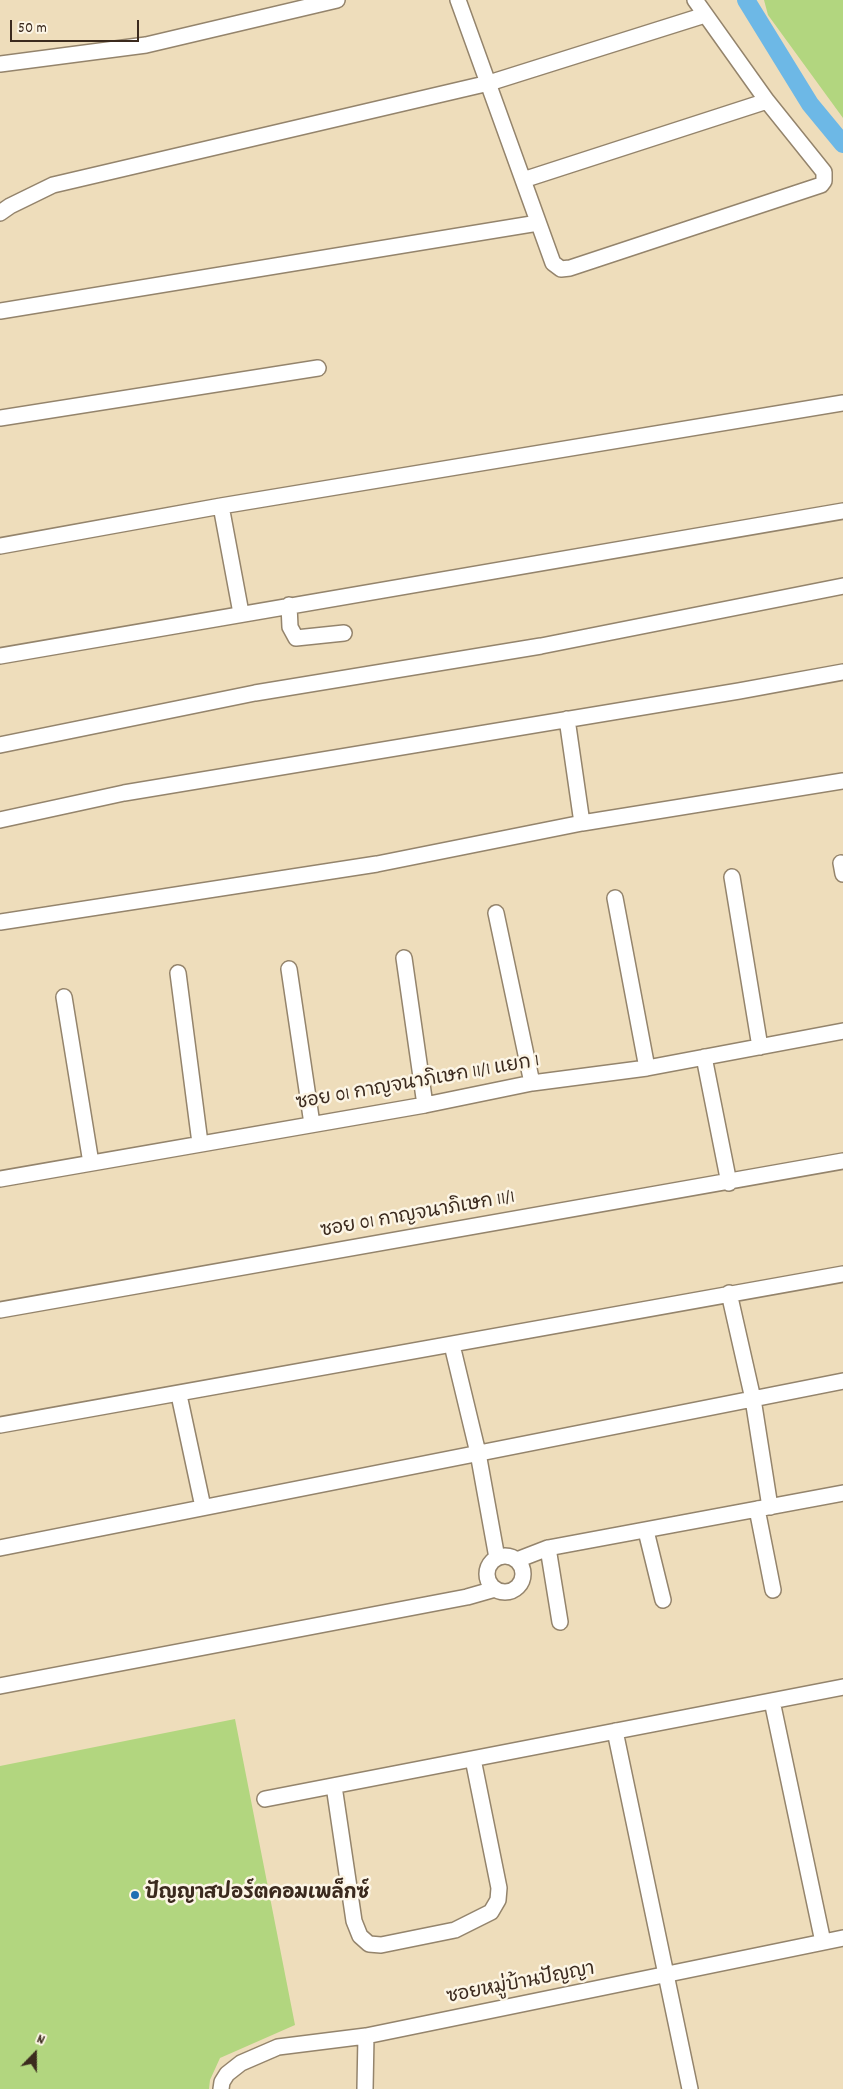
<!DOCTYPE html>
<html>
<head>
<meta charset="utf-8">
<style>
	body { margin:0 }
	#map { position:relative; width:843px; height:2089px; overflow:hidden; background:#edb; font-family:Dekko,sans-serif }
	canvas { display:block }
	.north { position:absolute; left:10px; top:2029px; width:50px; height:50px; -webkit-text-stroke:4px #fcf5e5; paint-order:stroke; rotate:22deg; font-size:14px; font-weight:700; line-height:20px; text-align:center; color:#3b2a1e }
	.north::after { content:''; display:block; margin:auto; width:18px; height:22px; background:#3b2a1e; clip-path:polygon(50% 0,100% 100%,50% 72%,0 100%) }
	.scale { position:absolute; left:10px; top:20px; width:129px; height:22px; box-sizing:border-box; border:2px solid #3b2a1e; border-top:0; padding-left:6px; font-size:15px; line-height:18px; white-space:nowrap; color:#3b2a1e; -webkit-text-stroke:4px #fcf5e5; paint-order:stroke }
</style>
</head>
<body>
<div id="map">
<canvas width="843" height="2089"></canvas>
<div class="north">N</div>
<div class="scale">50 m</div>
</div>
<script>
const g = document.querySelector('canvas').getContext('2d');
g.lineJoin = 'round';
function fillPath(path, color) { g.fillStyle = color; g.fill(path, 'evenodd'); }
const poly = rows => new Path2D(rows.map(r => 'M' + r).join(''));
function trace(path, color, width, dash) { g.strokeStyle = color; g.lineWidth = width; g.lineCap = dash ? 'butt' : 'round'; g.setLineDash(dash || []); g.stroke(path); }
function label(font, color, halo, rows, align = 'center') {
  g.font = font + ' Dekko,"Playpen Sans Thai",sans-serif'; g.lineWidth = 5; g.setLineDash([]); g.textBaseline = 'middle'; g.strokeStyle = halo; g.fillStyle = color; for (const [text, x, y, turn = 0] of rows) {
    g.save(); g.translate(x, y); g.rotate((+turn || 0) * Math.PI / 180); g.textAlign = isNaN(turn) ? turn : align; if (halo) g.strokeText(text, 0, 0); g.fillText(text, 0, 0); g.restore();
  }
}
fillPath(poly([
	[764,0,843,0,843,118,768,15],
	[235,1719,295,2025,220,2058,210,2080,209,2089,0,2089,0,1766]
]), '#b2d67f');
trace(poly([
	[746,0,810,104,843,144]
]), '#6db8e6', 18);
const minor = poly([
	[458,0,553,263,561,269,570,268,821,185,824,181,824,172,767,101,695,0],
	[0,64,146,45,337,0],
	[523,180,767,101],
	[0,213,10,206,53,185,489,83,705,15],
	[0,311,538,223],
	[0,418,318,368],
	[221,506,241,613],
	[0,546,221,506,843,403],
	[289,605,290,627,296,638,344,633],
	[0,656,843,511],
	[567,719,582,823],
	[0,745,255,693,541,646,843,586],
	[0,820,124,793,739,691,843,672],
	[841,863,843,874],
	[732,877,760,1047],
	[615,898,647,1068],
	[496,913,532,1083],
	[0,922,377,864,582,823,843,781],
	[404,958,425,1105],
	[289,969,312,1124],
	[178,973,200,1143],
	[64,997,91,1163],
	[704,1057,729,1183],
	[0,1179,425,1105,532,1083,647,1068,843,1031],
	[729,1293,753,1399,770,1507],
	[0,1310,843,1161],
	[452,1345,478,1453,497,1558],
	[179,1395,203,1507],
	[0,1425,843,1274],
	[757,1509,773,1590],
	[646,1531,663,1600],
	[0,1548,843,1381],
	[548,1548,560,1622],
	'487 1574a18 18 0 1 1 36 0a18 18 0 1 1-36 0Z',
	[517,1560,548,1548,843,1493],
	[0,1686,467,1597,495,1589],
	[772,1701,823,1942],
	[615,1731,690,2089],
	[334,1786,354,1921,360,1936,369,1944,381,1945,455,1930,491,1912,498,1900,499,1888,473,1759],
	[265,1799,843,1687],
	[221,2089,222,2082,227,2074,241,2063,278,2047,366,2036,843,1938],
	[365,2089,366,2036]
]);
trace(minor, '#94846c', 18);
trace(minor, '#fff', 15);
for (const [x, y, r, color] of [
	[135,1895,5,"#1f6fb2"]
]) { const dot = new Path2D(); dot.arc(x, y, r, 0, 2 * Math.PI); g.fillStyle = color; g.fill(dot); trace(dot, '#fcf5e5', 2); }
label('19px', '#3b2a1e', '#fcf5e5', [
	["ซอย 01 กาญจนาภิเษก 11/1 แยก 1",418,1084,-10],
	["ซอย 01 กาญจนาภิเษก 11/1",418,1216,-10],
	["ซอยหมู่บ้านปัญญา",521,1985,-11]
]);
label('bold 19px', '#3b2a1e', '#fcf5e5', [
	["ปัญญาสปอร์ตคอมเพล็กซ์",145,1895]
], 'left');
</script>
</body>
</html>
